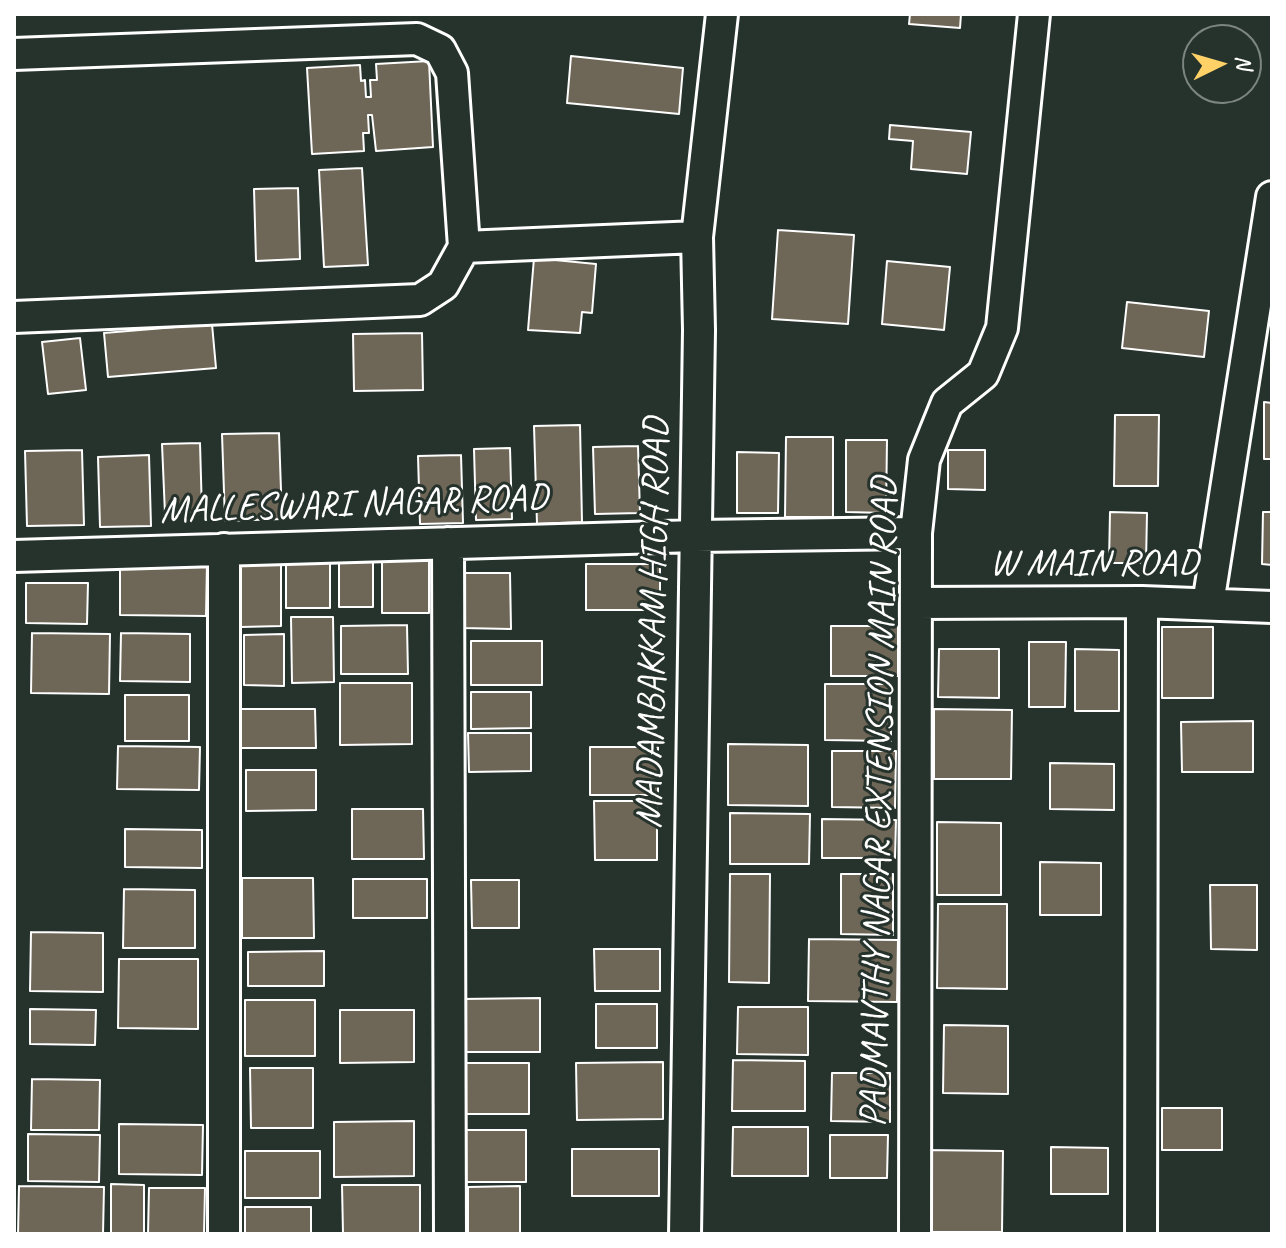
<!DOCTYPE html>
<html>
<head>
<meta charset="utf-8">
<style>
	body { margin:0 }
	#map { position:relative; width:1286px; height:1248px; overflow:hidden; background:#26332d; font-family:Caveat,sans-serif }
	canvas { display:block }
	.frame { position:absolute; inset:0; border:16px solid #fff; pointer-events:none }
	.north { position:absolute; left:1182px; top:24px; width:80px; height:80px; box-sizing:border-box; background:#26332d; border:2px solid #7d8581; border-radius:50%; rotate:85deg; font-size:22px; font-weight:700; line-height:32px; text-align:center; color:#fff }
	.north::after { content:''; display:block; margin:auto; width:28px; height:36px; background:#ffd166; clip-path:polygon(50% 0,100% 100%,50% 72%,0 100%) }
</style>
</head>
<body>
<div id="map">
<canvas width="1286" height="1248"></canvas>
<div class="frame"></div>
<div class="north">N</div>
</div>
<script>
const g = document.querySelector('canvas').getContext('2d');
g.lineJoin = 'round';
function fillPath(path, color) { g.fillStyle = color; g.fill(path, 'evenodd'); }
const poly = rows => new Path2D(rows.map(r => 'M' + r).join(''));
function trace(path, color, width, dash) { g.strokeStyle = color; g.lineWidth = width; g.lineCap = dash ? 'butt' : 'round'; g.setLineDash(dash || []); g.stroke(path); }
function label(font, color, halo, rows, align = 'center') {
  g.font = font + ' Caveat,sans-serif'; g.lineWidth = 6; g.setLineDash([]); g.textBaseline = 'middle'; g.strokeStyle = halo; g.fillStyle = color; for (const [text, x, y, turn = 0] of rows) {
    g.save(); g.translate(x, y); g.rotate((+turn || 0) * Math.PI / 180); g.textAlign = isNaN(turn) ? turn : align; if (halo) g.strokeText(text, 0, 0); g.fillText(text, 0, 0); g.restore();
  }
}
const building = poly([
	[910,14,961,14,960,28,909,24,910,14],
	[571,56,683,68,679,114,567,103,571,56],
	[429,61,433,147,376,151,372,115,368,115,369,133,363,133,364,151,312,154,307,68,360,65,361,81,365,80,366,97,371,97,370,80,377,80,376,64,429,61],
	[890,125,971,132,967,174,911,169,913,141,889,139,890,125],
	[362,168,368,265,324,267,319,170,362,168],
	[298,188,300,259,256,261,254,189,298,188],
	[778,230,854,235,848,324,772,319,778,230],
	[534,258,596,264,592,313,582,312,580,333,528,330,534,258],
	[887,261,950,267,944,330,882,324,887,261],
	[1127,302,1209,311,1204,357,1122,348,1127,302],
	[212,324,216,368,108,377,104,333,212,324],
	[422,333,423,390,354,391,353,334,422,333],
	[80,338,86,390,48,394,42,342,80,338],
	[1264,402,1272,403,1272,459,1264,459,1264,402],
	[1115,415,1159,415,1158,486,1114,486,1115,415],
	[580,425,582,522,537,524,534,426,580,425],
	[279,433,282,519,225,521,222,434,279,433],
	[786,437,833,437,833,517,785,517,786,437],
	[846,440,887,440,886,513,846,512,846,440],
	[200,443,202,513,165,514,162,444,200,443],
	[638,446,640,513,595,514,593,447,638,446],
	[510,448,512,519,476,520,474,449,510,448],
	[82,450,84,525,27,526,25,451,82,450],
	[948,450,985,450,985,490,948,489,948,450],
	[737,452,779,453,778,513,737,513,737,452],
	[149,455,151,526,100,527,98,457,149,455],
	[461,455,463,523,420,524,418,456,461,455],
	[1110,512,1147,513,1146,563,1109,563,1110,512],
	[1263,512,1272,512,1272,565,1262,564,1263,512],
	[339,549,373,549,373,607,339,607,339,549],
	[286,550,330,550,330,608,286,608,286,550],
	[382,553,429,553,429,613,382,613,382,553],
	[240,560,281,560,281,626,241,627,240,560],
	[120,563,207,564,206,616,120,615,120,563],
	[586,564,660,564,660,610,586,610,586,564],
	[462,573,510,573,511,629,462,628,462,573],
	[26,583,88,583,87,624,26,623,26,583],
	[291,617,333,617,334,682,292,683,291,617],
	[407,625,408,674,341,674,341,626,407,625],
	[831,626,898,626,898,676,831,676,831,626],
	[1162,627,1213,627,1213,698,1162,698,1162,627],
	[32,633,110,634,109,694,31,693,32,633],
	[121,633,190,634,190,682,120,681,121,633],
	[284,634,284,686,244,685,244,635,284,634],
	[471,641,542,641,542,685,471,685,471,641],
	[1029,642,1066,642,1065,707,1029,707,1029,642],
	[939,649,999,649,999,698,938,697,939,649],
	[1075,649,1119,650,1119,711,1075,711,1075,649],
	[340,683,412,683,412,744,340,745,340,683],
	[825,684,891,684,891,741,825,740,825,684],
	[471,692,531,692,531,728,471,729,471,692],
	[125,695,189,695,189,741,125,741,125,695],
	[241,709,315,709,316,748,241,748,241,709],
	[934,709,1012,710,1011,779,934,779,934,709],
	[1253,721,1253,772,1182,772,1181,722,1253,721],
	[468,733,531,733,531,771,469,772,468,733],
	[728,744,808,745,808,806,728,805,728,744],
	[118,746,200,747,199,790,117,789,118,746],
	[590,747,658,747,658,795,590,795,590,747],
	[832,751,896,751,895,808,832,807,832,751],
	[1050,763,1114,764,1114,810,1050,809,1050,763],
	[246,770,316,770,316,810,246,811,246,770],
	[594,801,657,801,657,860,595,860,594,801],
	[352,809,423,809,424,859,352,859,352,809],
	[730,813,810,814,809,864,730,864,730,813],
	[822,819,896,820,895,858,822,858,822,819],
	[937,822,1001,823,1001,895,937,895,937,822],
	[125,829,202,830,202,868,125,867,125,829],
	[1040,862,1101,863,1101,915,1040,915,1040,862],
	[730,874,770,874,769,983,729,982,730,874],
	[841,874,893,874,893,935,841,934,841,874],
	[242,878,313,878,314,938,242,938,242,878],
	[353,879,427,879,427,918,353,918,353,879],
	[471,880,519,880,519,928,472,928,471,880],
	[1210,885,1257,885,1257,950,1211,949,1210,885],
	[124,889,195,890,195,948,123,948,124,889],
	[938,904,1007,904,1007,989,937,988,938,904],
	[31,932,103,933,103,992,30,991,31,932],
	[809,939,898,940,897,1002,808,1001,809,939],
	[594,949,660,949,660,991,595,991,594,949],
	[324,951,324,986,248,986,248,952,324,951],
	[119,959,198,959,198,1029,118,1028,119,959],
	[540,998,540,1052,461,1052,461,999,540,998],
	[245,1000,315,1000,315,1056,245,1056,245,1000],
	[596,1004,657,1004,657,1048,596,1048,596,1004],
	[738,1007,808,1007,808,1055,737,1054,738,1007],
	[30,1009,96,1010,95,1045,30,1044,30,1009],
	[340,1010,414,1010,414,1062,340,1063,340,1010],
	[944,1025,1008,1026,1008,1094,943,1093,944,1025],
	[733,1060,805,1061,805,1111,732,1111,733,1060],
	[663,1062,663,1119,577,1120,576,1063,663,1062],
	[465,1063,529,1063,529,1114,465,1114,465,1063],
	[250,1068,313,1068,313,1128,251,1128,250,1068],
	[832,1073,890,1073,890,1122,831,1121,832,1073],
	[32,1079,100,1080,99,1130,31,1130,32,1079],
	[1162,1108,1222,1108,1222,1150,1162,1150,1162,1108],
	[414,1121,414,1176,334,1177,334,1122,414,1121],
	[119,1124,203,1125,202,1175,119,1174,119,1124],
	[733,1127,808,1127,808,1176,732,1176,733,1127],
	[462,1130,526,1130,526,1182,462,1182,462,1130],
	[28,1134,100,1135,99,1182,28,1181,28,1134],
	[830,1135,888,1135,887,1178,830,1178,830,1135],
	[1051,1147,1108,1148,1108,1194,1051,1194,1051,1147],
	[572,1149,659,1149,659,1196,572,1196,572,1149],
	[923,1150,1003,1151,1002,1232,922,1232,923,1150],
	[245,1151,320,1151,320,1198,245,1198,245,1151],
	[111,1184,144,1185,144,1234,111,1234,111,1184],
	[342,1185,420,1185,420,1234,343,1234,342,1185],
	[19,1186,104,1187,103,1234,18,1234,19,1186],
	[520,1186,520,1234,468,1234,468,1187,520,1186],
	[149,1188,205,1188,204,1234,148,1234,149,1188],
	[245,1207,311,1207,311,1234,245,1234,245,1207]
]);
fillPath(building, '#6e6657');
trace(building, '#fff', 2);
const street = poly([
	[14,54,417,39,440,50,452,73,464,247,697,237],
	[14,317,420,300,443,285,464,247],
	[448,543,450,1234],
	[14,556,696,536,916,533],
	[916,603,1142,602,1272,607],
	[1208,604,1272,197],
	[224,1234,224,549],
	[685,1234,699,330,697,237,722,14],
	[915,1234,916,533,924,460,947,403,983,374,1002,328,1034,14],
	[1141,1234,1142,602]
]);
trace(street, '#fff', 36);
trace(street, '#26332d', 30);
label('38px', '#fff', '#26332d', [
	["MALLESWARI NAGAR ROAD",354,505,-2],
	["W MAIN ROAD",1094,564],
	["MADAMBAKKAM HIGH ROAD",654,623,-89],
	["PADMAVTHY NAGAR EXTENSION MAIN ROAD",880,802,-89]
]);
</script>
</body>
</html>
